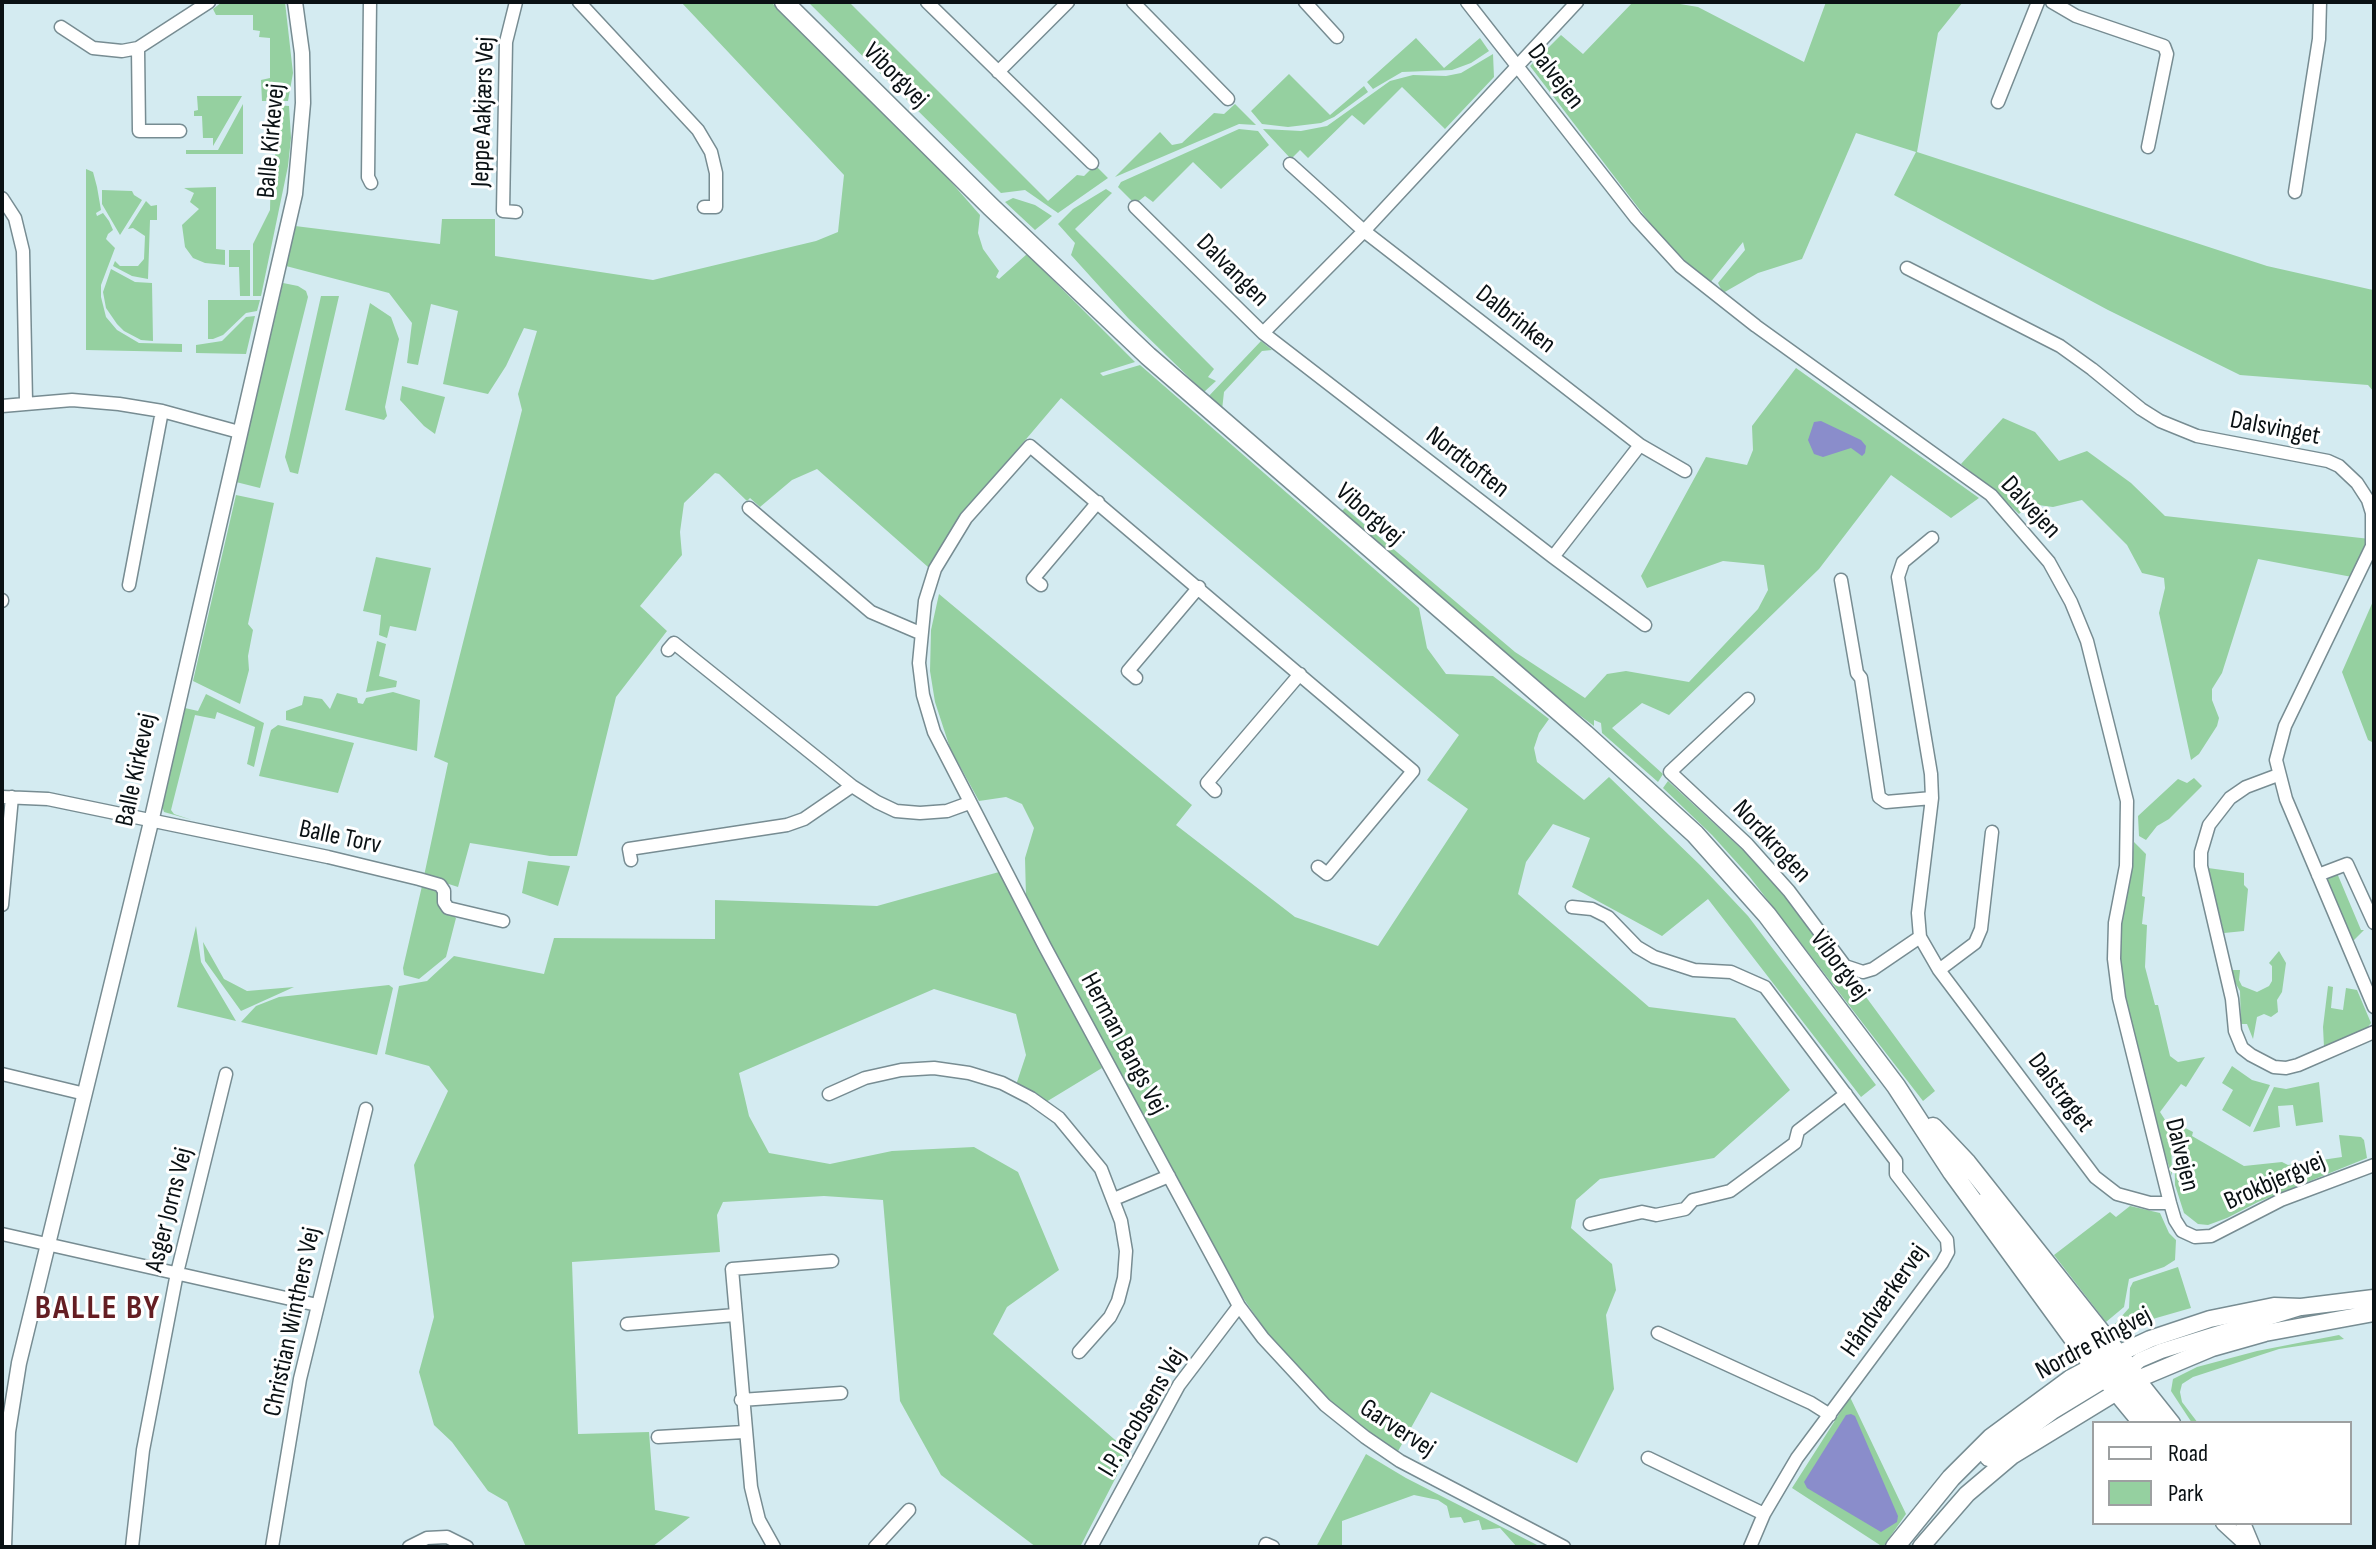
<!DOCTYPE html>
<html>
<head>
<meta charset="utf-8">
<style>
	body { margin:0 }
	#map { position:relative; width:2376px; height:1549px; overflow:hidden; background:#d4ebf1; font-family:"Sofia Sans Condensed",sans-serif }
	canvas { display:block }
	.frame { position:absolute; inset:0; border:4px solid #0a1114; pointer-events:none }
	.legend { position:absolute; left:2092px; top:1421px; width:260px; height:104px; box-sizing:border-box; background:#fff; border:2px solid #9da0a1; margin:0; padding:10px 14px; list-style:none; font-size:24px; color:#0a1114 }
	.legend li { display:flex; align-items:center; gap:16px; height:40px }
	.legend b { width:40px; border:2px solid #9da0a1 }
</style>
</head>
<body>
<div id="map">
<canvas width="2376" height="1549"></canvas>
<div class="frame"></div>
<ul class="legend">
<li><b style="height:10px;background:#fff"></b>Road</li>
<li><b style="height:22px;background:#95d0a0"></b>Park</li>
</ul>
</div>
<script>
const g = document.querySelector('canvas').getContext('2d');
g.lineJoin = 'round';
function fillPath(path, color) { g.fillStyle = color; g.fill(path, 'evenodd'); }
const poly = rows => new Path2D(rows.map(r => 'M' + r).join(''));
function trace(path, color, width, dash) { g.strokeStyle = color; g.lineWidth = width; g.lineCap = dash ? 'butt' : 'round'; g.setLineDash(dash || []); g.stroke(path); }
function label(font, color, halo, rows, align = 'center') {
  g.font = font + ' "Sofia Sans Condensed",sans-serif'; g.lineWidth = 6; g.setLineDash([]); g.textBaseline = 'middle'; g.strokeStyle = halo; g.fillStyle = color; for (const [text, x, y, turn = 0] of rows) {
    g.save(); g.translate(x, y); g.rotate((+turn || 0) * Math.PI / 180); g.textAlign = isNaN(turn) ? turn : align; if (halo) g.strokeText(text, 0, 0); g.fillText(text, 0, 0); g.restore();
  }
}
fillPath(poly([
	[222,2,285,2,293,73,288,101,262,101,261,80,270,78,270,38,259,37,260,31,253,30,253,15,216,15,213,9],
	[681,2,771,2,930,158,980,215,978,233,983,249,999,271,996,277,999,279,1027,254,1135,362,1100,373,1103,376,1140,365,1419,608,1427,648,1446,674,1493,676,1549,719,1539,733,1534,748,1537,762,1584,800,1609,777,1700,865,1748,916,1876,1085,1861,1097,1708,899,1662,936,1572,887,1590,838,1553,824,1526,862,1518,894,1649,1007,1735,1018,1790,1090,1714,1158,1600,1179,1576,1200,1571,1228,1612,1264,1616,1290,1606,1315,1614,1389,1577,1463,1431,1392,1397,1453,1324,1399,1280,1351,1225,1272,1026,897,1025,858,1034,828,1022,804,1006,797,979,801,950,748,935,702,930,671,931,630,939,594,1192,805,1176,825,1295,917,1378,946,1468,809,1427,780,1459,735,1061,398,960,517,928,567,817,469,792,480,760,507,750,498,747,501,719,474,715,473,684,503,680,532,682,555,640,606,667,631,616,697,577,856,550,856,470,843,458,887,424,876,448,763,434,757,522,410,518,394,537,331,524,328,506,366,488,394,443,384,458,311,431,304,418,365,407,363,412,323,389,293,286,266,295,226,440,244,442,219,495,219,495,256,653,280,816,241,838,232,844,175],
	[808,2,849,2,1048,201,1077,175,1084,176,1095,165,1108,178,1058,213,1025,190,1001,193],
	[1633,2,1668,2,1698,7,1804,62,1826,2,1963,2,1938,33,1917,152,2267,266,2373,290,2374,285,2374,392,2368,385,2240,375,2108,310,1894,195,1916,152,1856,133,1802,259,1758,273,1723,293,1718,283,1745,250,1743,242,1709,284,1659,235,1530,66,1561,35,1583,54],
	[1416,38,1444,68,1480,38,1489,51,1471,63,1452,70,1402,72,1373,89,1367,82],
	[1493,54,1494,77,1445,129,1402,87,1364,125,1352,115,1308,158,1300,150,1291,159,1263,129,1301,131,1327,126,1390,81,1413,75,1446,76,1461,73],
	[1289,74,1330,115,1364,86,1368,92,1334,117,1321,123,1288,127,1262,124,1251,111],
	[197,96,242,96,213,146,213,138,203,138,202,116,194,116,194,111,198,110],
	[243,104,243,154,186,154,186,150,218,150],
	[1235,104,1256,125,1239,124,1115,177,1160,132,1172,145,1182,143,1214,113,1224,114],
	[276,105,289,106,291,138,288,166,261,296,253,296,253,244,270,210,271,168,275,167],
	[1239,129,1258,131,1269,145,1221,189,1193,162,1153,202,1145,196,1135,204,1118,187,1121,182],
	[86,169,93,172,97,187,101,210,96,213,97,216,103,213,109,221,113,230,108,234,106,239,115,248,101,285,101,297,106,317,117,330,139,343,182,344,182,352,86,350],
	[216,187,216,249,225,250,225,265,205,263,193,258,185,247,182,225,199,209,190,202,194,193,184,188],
	[1106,189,1112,193,1075,229,1214,369,1208,377,1216,381,1204,392,1128,318,1071,255,1075,243,1058,224,1073,209],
	[102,190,132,191,134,195,142,200,120,235,102,204],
	[1013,198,1035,205,1052,216,1035,230,1005,202],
	[146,201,151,206,157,205,157,220,150,220,148,279,132,276,113,266,115,261,120,266,138,266,144,259,145,236,133,228,128,229],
	[229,250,250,250,250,296,240,296,239,267,229,267],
	[111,269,135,282,152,283,153,341,141,340,124,331,117,324,106,308,103,292],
	[283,283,298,286,306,291,308,297,260,488,236,482],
	[321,296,339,296,298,474,290,472,285,457],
	[208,300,260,300,257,311,246,313,223,335,213,339,208,339],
	[370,303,391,317,399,339,385,407,387,416,384,420,345,410],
	[255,316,246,354,196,353,196,345,222,341,246,317],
	[1261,341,1272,350,1262,351,1224,392,1222,410,1207,398],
	[1796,368,1979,498,1951,518,1891,475,1819,569,1669,715,1642,703,1612,728,1663,774,1658,782,1602,733,1601,723,1594,720,1594,726,1574,711,1341,512,1345,508,1515,652,1585,698,1607,674,1626,671,1689,682,1758,609,1768,590,1764,565,1723,561,1647,588,1641,576,1706,457,1747,465,1753,450,1752,426],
	[402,386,445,397,435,434,424,426,400,400],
	[2003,418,2035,432,2059,461,2087,451,2131,483,2165,516,2370,539,2352,577,2258,559,2222,673,2212,689,2212,700,2219,718,2217,726,2199,754,2191,760,2159,613,2165,588,2164,578,2142,573,2127,545,2082,500,2053,507,2030,504,2019,514,1993,489,1961,464],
	[236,495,274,503,248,624,253,630,248,656,249,670,240,704,193,681],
	[376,557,431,568,416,631,390,626,387,638,379,635,381,615,363,611],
	[2374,599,2374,743,2368,740,2342,672],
	[377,641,386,644,379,676,397,681,396,687,366,692],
	[393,692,420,700,417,751,286,720,286,711,302,705,304,696,322,699,330,709,337,693,357,698,358,703,363,704,366,698],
	[206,694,264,723,254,767,247,764,255,727,217,712,215,719,195,715,171,810,174,814,192,820,164,812,162,806,185,708,198,711],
	[278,725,354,743,338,793,259,776,271,730],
	[2194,778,2202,786,2169,819,2157,826,2146,840,2139,836,2138,816,2178,779,2187,783],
	[1668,781,1746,853,1778,886,1847,978,1858,986,1935,1091,1923,1101,1749,876,1712,835,1663,788],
	[2134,842,2146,854,2142,896,2145,897,2142,924,2147,925,2145,967,2155,1005,2158,1005,2170,1056,2178,1062,2205,1057,2186,1087,2181,1084,2160,1112,2171,1129,2172,1176,2161,1142,2125,998,2121,964,2120,924,2131,871],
	[528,861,570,866,558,906,522,893],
	[2208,868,2244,873,2244,885,2248,889,2244,931,2224,933],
	[999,872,1102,1068,1046,1102,1016,1085,1026,1055,1016,1014,934,989,739,1073,749,1116,769,1153,830,1164,892,1151,974,1147,1018,1172,1059,1270,1007,1307,993,1334,1129,1452,1080,1547,1036,1547,941,1475,900,1401,883,1200,824,1196,723,1202,717,1215,720,1252,572,1262,578,1434,649,1432,655,1510,690,1517,652,1547,526,1547,507,1502,488,1491,452,1442,434,1425,419,1372,434,1317,414,1165,448,1091,429,1066,385,1054,399,986,427,981,454,956,544,974,554,938,715,939,715,900,877,906],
	[2337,873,2361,930,2364,930,2352,942,2326,879,2327,876],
	[422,886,434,890,440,896,446,910,456,918,446,957,419,979,404,975,403,968],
	[196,926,201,962,236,1021,177,1007],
	[203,942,224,979,247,991,294,987,241,1011,205,961],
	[2279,951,2286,963,2282,992,2277,1000,2278,1012,2271,1017,2264,1014,2257,1017,2253,1039,2247,1024,2241,1024,2240,991,2232,977,2233,970,2240,970,2239,980,2242,986,2257,992,2269,986,2272,981,2272,966,2269,963],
	[389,985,393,988,377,1055,241,1022,256,1006,279,997],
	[2328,986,2333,987,2331,1008,2343,1010,2346,988,2357,990,2371,1023,2367,1028,2330,1047,2324,1047,2323,1027],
	[2232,1066,2252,1080,2270,1085,2250,1127,2222,1110,2233,1090,2222,1083],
	[2319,1082,2323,1122,2296,1126,2293,1105,2278,1106,2280,1127,2253,1132,2274,1087,2286,1089],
	[2174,1122,2193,1132,2192,1136,2244,1166,2282,1162,2288,1165,2342,1157,2339,1135,2361,1137,2364,1140,2367,1158,2258,1202,2227,1218,2208,1225,2198,1224,2184,1213,2175,1185],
	[2130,1206,2160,1213,2169,1233,2176,1240,2175,1260,2164,1267,2129,1279,2124,1307,2106,1322,2054,1255,2110,1212,2116,1217],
	[2178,1267,2191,1308,2118,1329,2114,1325,2129,1308,2130,1288,2133,1282],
	[2339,1335,2344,1339,2279,1349,2193,1377,2182,1384,2180,1392,2182,1402,2198,1423,2192,1423,2171,1391,2173,1379,2197,1367,2257,1351],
	[1850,1397,1906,1514,1883,1547,1792,1488],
	[1366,1454,1406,1478,1541,1547,1517,1547,1500,1528,1482,1530,1479,1520,1464,1523,1461,1517,1450,1518,1447,1506,1438,1500,1414,1495,1342,1521,1342,1547,1316,1547]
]), '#95d0a0');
fillPath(poly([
	[1821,421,1861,440,1866,446,1865,453,1862,456,1851,448,1823,457,1814,454,1808,440,1814,422],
	[1851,1414,1855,1416,1898,1516,1897,1522,1881,1532,1807,1488,1804,1482,1846,1415]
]), '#8a8dcb');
const minor = poly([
	[370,2,368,177,371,183],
	[579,2,698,130,711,152,716,173,716,207,704,207],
	[927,2,1092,163],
	[1133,2,1228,99],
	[1305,2,1337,37],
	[1467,2,1636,218,1680,266,1756,326,1991,495,2049,562,2071,602,2087,641,2127,801,2126,866,2115,923,2114,959,2119,998,2170,1203,2175,1220,2182,1231,2195,1237,2211,1236,2281,1200,2374,1165],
	[2052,2,2076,16,2164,46,2167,54,2148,147],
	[61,27,93,48,122,51,138,48,209,2],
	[138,48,139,131,180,131],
	[998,72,1068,2],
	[1998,102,2038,2],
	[1290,164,1364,231,1640,445,1685,471],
	[2295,192,2319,39,2320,2],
	[2,198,15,218,23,251,26,402],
	[1135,207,1263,333,1553,557,1645,625],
	[516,212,503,211,506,42,516,2],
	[1907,268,2060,346,2092,369,2141,409,2160,421,2197,436,2328,461,2339,466,2357,483,2368,500,2372,513,2372,546,2285,726,2276,760,2286,799,2374,1007],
	[1263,333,1364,231,1577,2],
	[2,406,72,400,119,404,162,411,239,432],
	[749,508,871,612,920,633],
	[1932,538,1903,562,1898,577,1931,774,1932,798,1918,913,1920,937,1939,970,2095,1177,2117,1194,2150,1203,2170,1203],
	[1553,557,1640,445],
	[1841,580,1857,673,1861,678,1879,797,1886,802,1932,798],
	[129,585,162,411],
	[1041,585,1033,579,1098,502],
	[2,600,2,601],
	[668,650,674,643,852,786,877,802,896,811,920,813,947,811,969,803],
	[1136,678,1128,671,1199,587],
	[1748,699,1670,772,1747,844,1789,891,1845,966,1863,972,1873,969,1920,937],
	[2278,775,2246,787,2230,798,2209,825,2201,852,2201,866,2232,999,2235,1031,2242,1048,2251,1055,2274,1067,2286,1068,2298,1065,2374,1032],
	[1215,791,1207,783,1300,674],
	[2,797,48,799,328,857,419,879,440,885,444,891,444,902,448,908,503,921],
	[631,860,629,849,787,825,804,819,852,786],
	[1318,867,1327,874,1413,771,1030,446,966,518,935,569,925,601,919,663,923,695,934,732,1045,947,1239,1306,1263,1338,1325,1405,1365,1437,1400,1461,1564,1547],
	[2318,875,2347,864,2374,923],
	[2,905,12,797],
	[1572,907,1592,909,1608,917,1637,947,1654,957,1694,970,1731,972,1765,987,1896,1161,1896,1174,1947,1240,1948,1252,1942,1263,1797,1458,1764,1514,1750,1547],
	[1939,970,1975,943,1981,929,1992,832],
	[2,1074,85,1094],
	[829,1094,865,1078,901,1070,934,1068,969,1073,1002,1083,1031,1098,1059,1118,1101,1169,1121,1221,1126,1251,1124,1278,1118,1301,1110,1317,1079,1352],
	[1114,1199,1169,1176],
	[1590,1224,1642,1212,1656,1215,1685,1209,1693,1200,1730,1191,1795,1143,1798,1131,1846,1094],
	[2,1234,317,1305],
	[627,1324,735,1315],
	[1658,1333,1811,1403,1830,1415],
	[741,1400,841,1393],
	[658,1437,744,1432],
	[1648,1458,1764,1514],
	[132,1547,143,1450,177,1273,226,1074],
	[272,1547,300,1379,366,1109],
	[409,1547,427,1538,447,1537,467,1547],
	[774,1547,759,1520,751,1487,732,1269,832,1261],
	[875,1547,909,1510],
	[1091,1547,1179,1385,1239,1306],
	[1265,1547,1266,1544,1273,1547]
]);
const tertiary = poly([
	[2097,1371,2140,1423],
	[2123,1374,2140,1360,2161,1351,2300,1308],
	[2138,1379,2173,1423],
	[2223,1523,2249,1547],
	[2243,1523,2253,1547],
	[4,1547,8,1432,19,1363,151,822,295,194,303,103,302,53,295,2]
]);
const secondary = poly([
	[1983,1202,2087,1337,2116,1368],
	[2118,1354,2150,1339,2210,1319,2274,1306,2301,1307,2374,1298],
	[1921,1547,1967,1494,2012,1456,2138,1379,2212,1348,2265,1333,2374,1313]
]);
const primary = poly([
	[784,2,991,207,1148,356,1585,734,1695,834,1767,915,1896,1086,1952,1172,2094,1367,2105,1371,2127,1386,2155,1423],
	[1933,1127,1967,1163,2138,1379],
	[1989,1457,2052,1410,2103,1379,2114,1368],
	[1895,1547,1951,1478,1991,1438,2071,1379,2103,1362]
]);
trace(minor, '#778c92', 15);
trace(tertiary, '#778c92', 17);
trace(secondary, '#778c92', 19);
trace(primary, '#778c92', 21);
trace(minor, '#fff', 12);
trace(tertiary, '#fff', 14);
trace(secondary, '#fff', 16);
trace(primary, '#fff', 18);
label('26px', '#0a1114', '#fff', [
	["Viborgvej",895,76,45],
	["Dalvejen",1555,77,52],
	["Jeppe Aakjærs Vej",484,112,-88],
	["Balle Kirkevej",272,141,-85],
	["Dalvangen",1232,271,45],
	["Dalbrinken",1515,320,38],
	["Dalsvinget",2275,429,11],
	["Nordtoften",1467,463,38],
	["Dalvejen",2030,508,47],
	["Viborgvej",1369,515,41],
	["Balle Kirkevej",137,770,-78],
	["Balle Torv",340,838,12],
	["Nordkrogen",1771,842,47],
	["Viborgvej",1839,966,53],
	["Herman Bangs Vej",1123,1044,62],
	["Dalstrøget",2060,1093,53],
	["Dalvejen",2181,1155,76],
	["Brokbjergvej",2275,1182,-24],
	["Asger Jorns Vej",170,1210,-76],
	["Håndværkervej",1885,1301,-55],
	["Christian Winthers Vej",293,1322,-78],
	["Nordre Ringvej",2094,1344,-28],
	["I.P. Jacobsens Vej",1143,1413,-59],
	["Garvervej",1397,1429,33]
]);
g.letterSpacing = '2px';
label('bold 34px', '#641e23', '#fff', [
	["BALLE BY",98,1309]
]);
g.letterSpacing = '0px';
</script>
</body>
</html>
